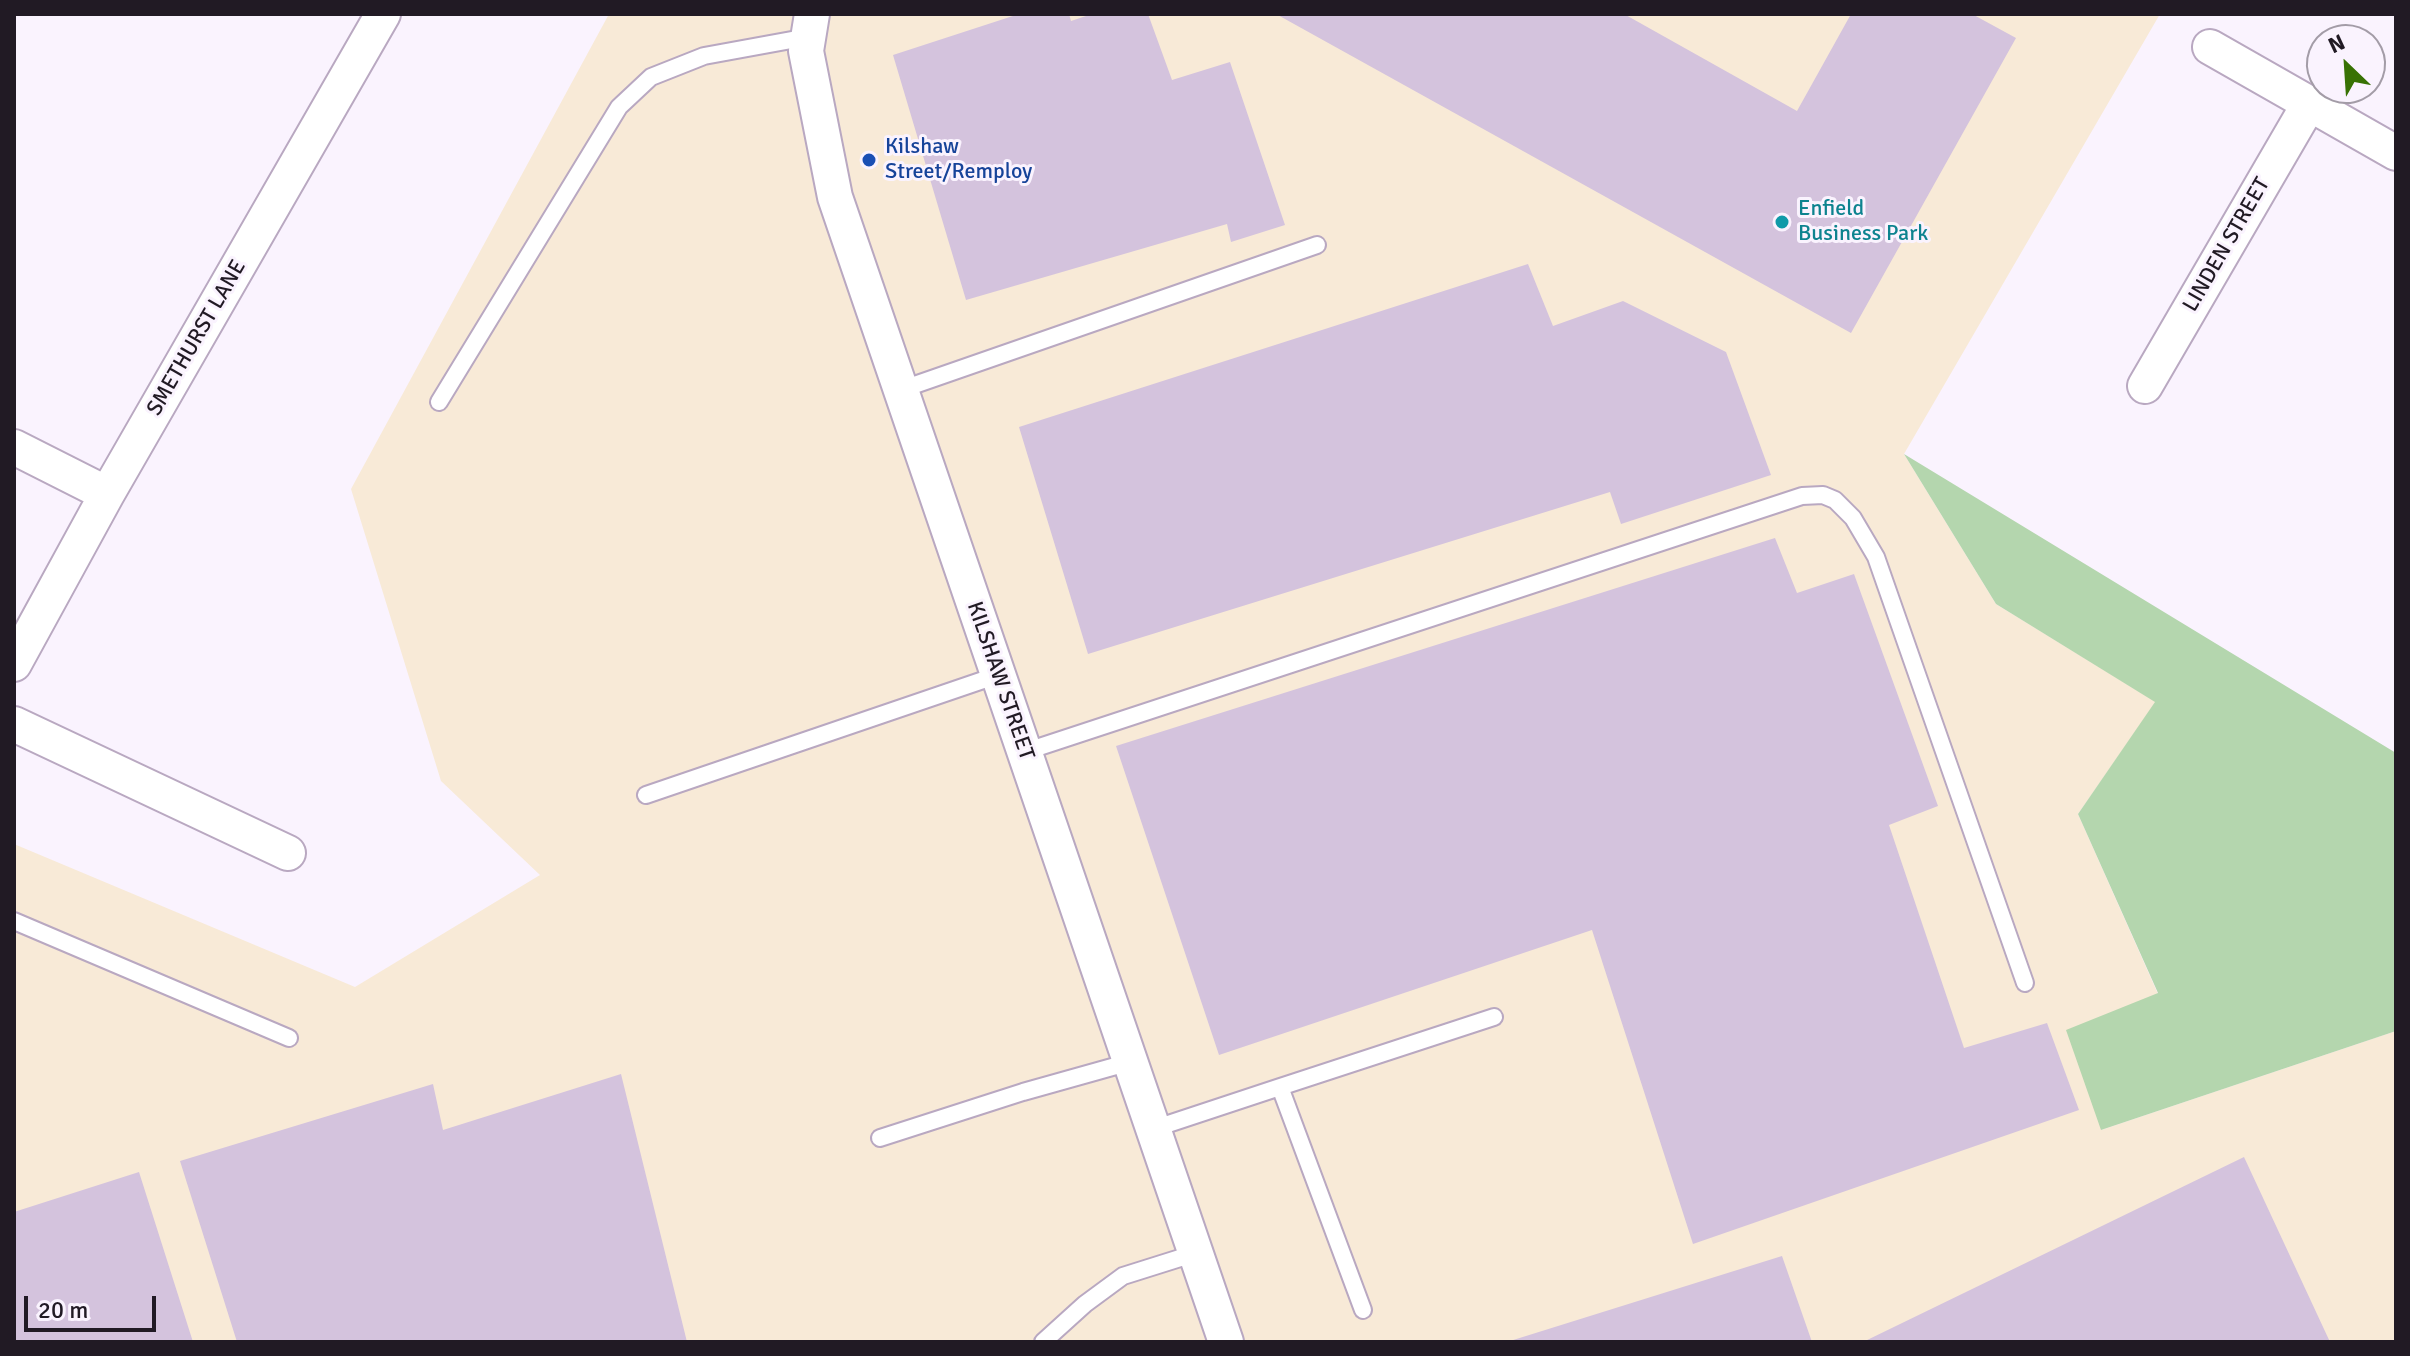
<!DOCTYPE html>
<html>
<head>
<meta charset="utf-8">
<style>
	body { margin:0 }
	#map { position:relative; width:2410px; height:1356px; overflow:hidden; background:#faf3fe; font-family:Signika,sans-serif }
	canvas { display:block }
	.frame { position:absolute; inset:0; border:16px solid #211a24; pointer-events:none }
	.north { position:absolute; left:2306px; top:24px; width:80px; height:80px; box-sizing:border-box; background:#faf3fe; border:2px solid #a39ca7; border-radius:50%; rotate:335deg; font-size:22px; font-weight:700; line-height:32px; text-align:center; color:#211a24 }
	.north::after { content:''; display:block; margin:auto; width:28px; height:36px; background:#387204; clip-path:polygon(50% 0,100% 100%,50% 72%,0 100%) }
	.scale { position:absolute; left:24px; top:1296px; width:132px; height:36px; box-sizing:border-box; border:4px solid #211a24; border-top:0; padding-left:10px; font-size:24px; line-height:28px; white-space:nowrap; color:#211a24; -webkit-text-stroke:6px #faf3fe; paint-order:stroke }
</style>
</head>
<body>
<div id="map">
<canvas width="2410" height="1356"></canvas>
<div class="frame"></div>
<div class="north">N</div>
<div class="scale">20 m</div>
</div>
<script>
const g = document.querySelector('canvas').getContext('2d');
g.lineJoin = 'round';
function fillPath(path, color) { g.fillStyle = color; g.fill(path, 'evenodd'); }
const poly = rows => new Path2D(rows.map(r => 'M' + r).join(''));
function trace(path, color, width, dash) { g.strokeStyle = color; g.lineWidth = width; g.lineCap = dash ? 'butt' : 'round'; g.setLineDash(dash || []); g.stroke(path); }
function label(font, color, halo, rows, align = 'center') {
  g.font = font + ' Signika,sans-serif'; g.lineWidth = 6; g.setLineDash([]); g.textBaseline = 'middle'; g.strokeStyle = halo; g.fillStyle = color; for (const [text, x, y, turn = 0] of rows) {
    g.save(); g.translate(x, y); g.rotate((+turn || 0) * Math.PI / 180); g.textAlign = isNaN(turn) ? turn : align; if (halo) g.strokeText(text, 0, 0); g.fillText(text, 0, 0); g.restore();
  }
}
fillPath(poly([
	[609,14,2160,14,1904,454,1996,604,2156,702,2078,814,2158,994,2101,1130,2396,1031,2396,1342,14,1342,14,844,355,987,540,875,441,781,351,489]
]), '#f8ead7');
fillPath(poly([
	[1904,454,2396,753,2396,1031,2101,1130,2066,1030,2158,993,2078,814,2155,702,1996,604]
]), '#b4d6ae');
fillPath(poly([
	[1019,14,1069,14,1071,21,1092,14,1148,14,1172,80,1230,62,1285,225,1231,242,1227,224,966,300,893,55],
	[1276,14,1624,14,1797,111,1851,14,1972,14,2016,38,1851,333],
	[1528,264,1553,326,1623,301,1726,352,1771,475,1621,524,1610,492,1088,654,1019,427],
	[1775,538,1797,593,1854,574,1938,806,1889,825,1964,1048,2047,1023,2079,1110,1693,1244,1592,930,1219,1055,1116,746],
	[621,1074,687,1342,237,1342,180,1161,433,1084,443,1130],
	[2244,1157,2330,1342,1863,1342],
	[139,1172,193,1342,14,1342,14,1212],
	[1782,1256,1812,1342,1510,1342,1510,1341]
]), '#d4c3dd');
const service = poly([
	[900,390,1317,245],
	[439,402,619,107,651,77,704,56,808,37],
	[1024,752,1802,496,1823,495,1835,500,1853,518,1876,557,2025,983],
	[646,795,998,675],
	[14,921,289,1038],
	[1280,1087,1494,1017],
	[1153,1129,1280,1087,1363,1310],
	[880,1138,1023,1092,1130,1062],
	[1043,1342,1085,1304,1123,1276,1196,1253]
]);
const minor = poly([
	[812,14,806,51,835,197,1226,1342],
	[2210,47,2396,153],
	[2145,386,2309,104],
	[14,447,107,494],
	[14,664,107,494,383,14],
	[14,724,288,853]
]);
trace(service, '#b9a8c1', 20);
trace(minor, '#b9a8c1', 38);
trace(service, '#fff', 16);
trace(minor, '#fff', 34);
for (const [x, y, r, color] of [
	[869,160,8,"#1a4fb4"],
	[1782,222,8,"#0f9aa8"]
]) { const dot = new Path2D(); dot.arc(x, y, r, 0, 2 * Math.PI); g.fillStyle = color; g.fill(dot); trace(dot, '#faf3fe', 3); }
label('22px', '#164399', '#faf3fe', [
	["Kilshaw",885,147],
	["Street/Remploy",885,172]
], 'left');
label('22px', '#0d838f', '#faf3fe', [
	["Enfield",1798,209],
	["Business Park",1798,234]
], 'left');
label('22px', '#211a24', '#faf3fe', [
	["LINDEN STREET",2227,245,-60],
	["SMETHURST LANE",197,338,-60],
	["KILSHAW STREET",1000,681,71]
]);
</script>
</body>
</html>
